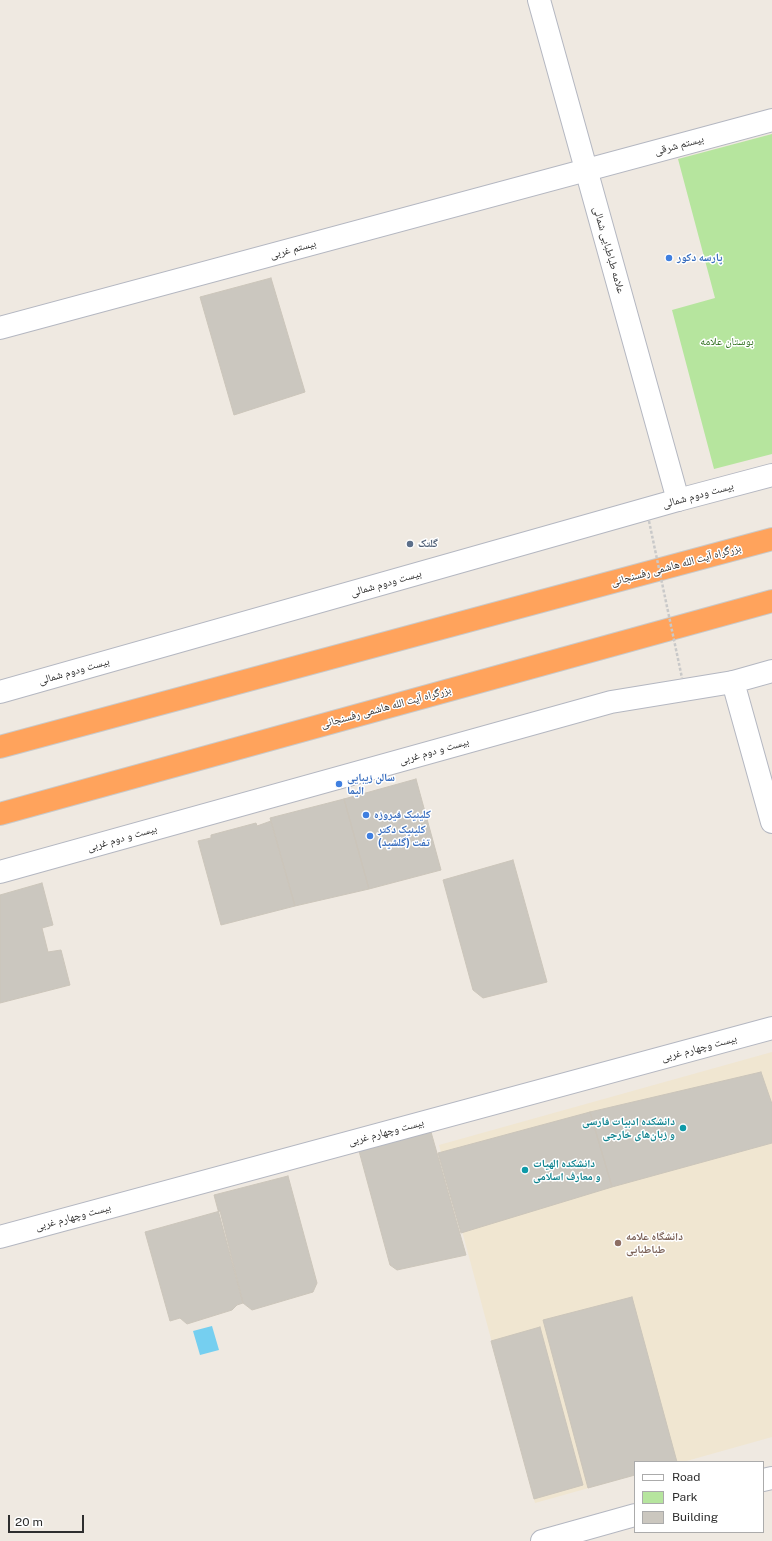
<!DOCTYPE html>
<html>
<head>
<meta charset="utf-8">
<style>
	body { margin:0 }
	#map { position:relative; width:772px; height:1541px; overflow:hidden; background:#efe9e1; font-family:"Public Sans",sans-serif }
	canvas { display:block }
	.legend { position:absolute; left:634px; top:1461px; width:130px; height:72px; box-sizing:border-box; background:#fff; border:1px solid #ababab; margin:0; padding:5px 7px; list-style:none; font-size:12px; color:#2e2e2e }
	.legend li { display:flex; align-items:center; gap:8px; height:20px }
	.legend b { width:20px; border:1px solid #ababab }
	.scale { position:absolute; left:8px; top:1515px; width:76px; height:18px; box-sizing:border-box; border:2px solid #2e2e2e; border-top:0; padding-left:5px; font-size:12px; line-height:14px; white-space:nowrap; color:#2e2e2e; -webkit-text-stroke:3px #fff; paint-order:stroke }
</style>
</head>
<body>
<div id="map">
<canvas width="772" height="1541"></canvas>
<ul class="legend">
<li><b style="height:5px;background:#fff"></b>Road</li>
<li><b style="height:11px;background:#b6e59e"></b>Park</li>
<li><b style="height:11px;background:#cbc7bf"></b>Building</li>
</ul>
<div class="scale">20 m</div>
</div>
<script>
const g = document.querySelector('canvas').getContext('2d');
g.lineJoin = 'round';
function fillPath(path, color) { g.fillStyle = color; g.fill(path, 'evenodd'); }
const poly = rows => new Path2D(rows.map(r => 'M' + r).join(''));
function trace(path, color, width, dash) { g.strokeStyle = color; g.lineWidth = width; g.lineCap = dash ? 'butt' : 'round'; g.setLineDash(dash || []); g.stroke(path); }
function label(font, color, halo, rows, align = 'center') {
  g.font = font + ' "Public Sans","Noto Naskh Arabic",sans-serif'; g.lineWidth = 3; g.setLineDash([]); g.textBaseline = 'middle'; g.strokeStyle = halo; g.fillStyle = color; for (const [text, x, y, turn = 0] of rows) {
    g.save(); g.translate(x, y); g.rotate((+turn || 0) * Math.PI / 180); g.textAlign = isNaN(turn) ? turn : align; if (halo) g.strokeText(text, 0, 0); g.fillText(text, 0, 0); g.restore();
  }
}
fillPath(poly([
	[772,1052,772,1437,683,1462,635,1462,635,1475,535,1503,439,1145]
]), '#f0e6d1');
fillPath(poly([
	[772,134,772,454,714,469,672,310,715,298,678,159]
]), '#b6e59e');
fillPath(poly([
	[212,1326,219,1350,200,1355,193,1331]
]), '#75cff0');
const building = poly([
	[271,278,305,392,234,415,200,297,271,278],
	[416,779,441,870,369,889,344,799,416,779],
	[344,799,369,889,295,906,270,818,344,799],
	[271,821,295,906,221,925,198,841,211,838,211,835,256,823,257,826,271,821],
	[513,860,547,982,483,998,473,990,443,880,513,860],
	[42,883,53,925,42,928,48,952,61,950,70,985,0,1003,0,895,42,883],
	[761,1072,772,1104,772,1143,612,1187,590,1112,761,1072],
	[590,1112,612,1187,461,1233,438,1153,590,1112],
	[431,1132,466,1255,397,1270,390,1265,359,1151,431,1132],
	[288,1176,317,1283,313,1292,252,1310,243,1303,214,1195,288,1176],
	[220,1211,243,1303,237,1305,232,1310,187,1324,180,1318,170,1321,145,1232,220,1211],
	[632,1297,677,1462,635,1462,635,1475,588,1488,543,1320,632,1297],
	[540,1327,583,1485,534,1499,491,1341,540,1327]
]);
fillPath(building, '#cbc7bf');
trace(building, '#cbc5ba', 1);
const street = poly([
	[0,328,772,120],
	[0,692,678,500],
	[0,872,611,702,733,682],
	[0,1237,772,1028],
	[763,1480,772,1478],
	[542,1541,635,1515]
]);
const secondary = poly([
	[539,0,678,500,772,475],
	[772,671,733,682,772,822]
]);
const highway = poly([
	[0,747,772,539],
	[0,814,772,601]
]);
trace(street, '#b4b7c1', 24);
trace(secondary, '#b4b7c1', 24);
trace(highway, '#c9c9c9', 24);
trace(street, '#fff', 22);
trace(secondary, '#fff', 22);
trace(highway, '#ffa35c', 22);
trace(poly([
	[649,521,682,678]
]), '#c9c9c9', 2.5, [3, 2]);
for (const [x, y, r, color] of [
	[669,258,4,"#3f7fe0"],
	[410,544,4,"#5c6f8a"],
	[339,784,4,"#3f7fe0"],
	[366,815,4,"#3f7fe0"],
	[370,836,4,"#3f7fe0"],
	[683,1128,4,"#0f9aa8"],
	[525,1170,4,"#0f9aa8"],
	[618,1243,4,"#8d6e63"]
]) { const dot = new Path2D(); dot.arc(x, y, r, 0, 2 * Math.PI); g.fillStyle = color; g.fill(dot); trace(dot, '#fff', 1.5); }
label('11px', '#2e2e2e', '#fff', [
	["بیستم شرقی",679,145,-15],
	["بیستم غربی",293,249,-15],
	["علامه طباطبایی شمالی",609,250,74],
	["بیست ودوم شمالی",698,495,-15],
	["بزرگراه آیت الله هاشمی رفسنجانی",676,565,-15],
	["بیست ودوم شمالی",386,583,-16],
	["بیست ودوم شمالی",74,671,-16],
	["بزرگراه آیت الله هاشمی رفسنجانی",386,707,-15],
	["بیست و دوم غربی",434,751,-16],
	["بیست و دوم غربی",122,838,-16],
	["بیست وچهارم غربی",699,1048,-15],
	["بیست وچهارم غربی",386,1132,-15],
	["بیست وچهارم غربی",73,1217,-15]
]);
label('bold 11px', '#366cbe', '#fff', [
	["پارسه دکور",677,258],
	["سالن زیبایی",347,778],
	["الیما",347,791],
	["کلینیک فیروزه",374,815],
	["کلینیک دکتر",378,830],
	["تفت (گلشید)",378,843]
], 'left');
label('11px', '#2c6e1b', '#fff', [
	["بوستان علامه",727,342]
]);
label('bold 11px', '#4e5e75', '#fff', [
	["گلتک",418,544]
], 'left');
label('bold 11px', '#0d838f', '#fff', [
	["دانشکده ادبیات فارسی",675,1122],
	["و زبان‌های خارجی",675,1135],
	["دانشکده الهیات",533,1164,"left"],
	["و معارف اسلامی",533,1177,"left"]
], 'right');
label('bold 11px', '#785e54', '#fff', [
	["دانشگاه علامه",626,1237],
	["طباطبایی",626,1250]
], 'left');
</script>
</body>
</html>
